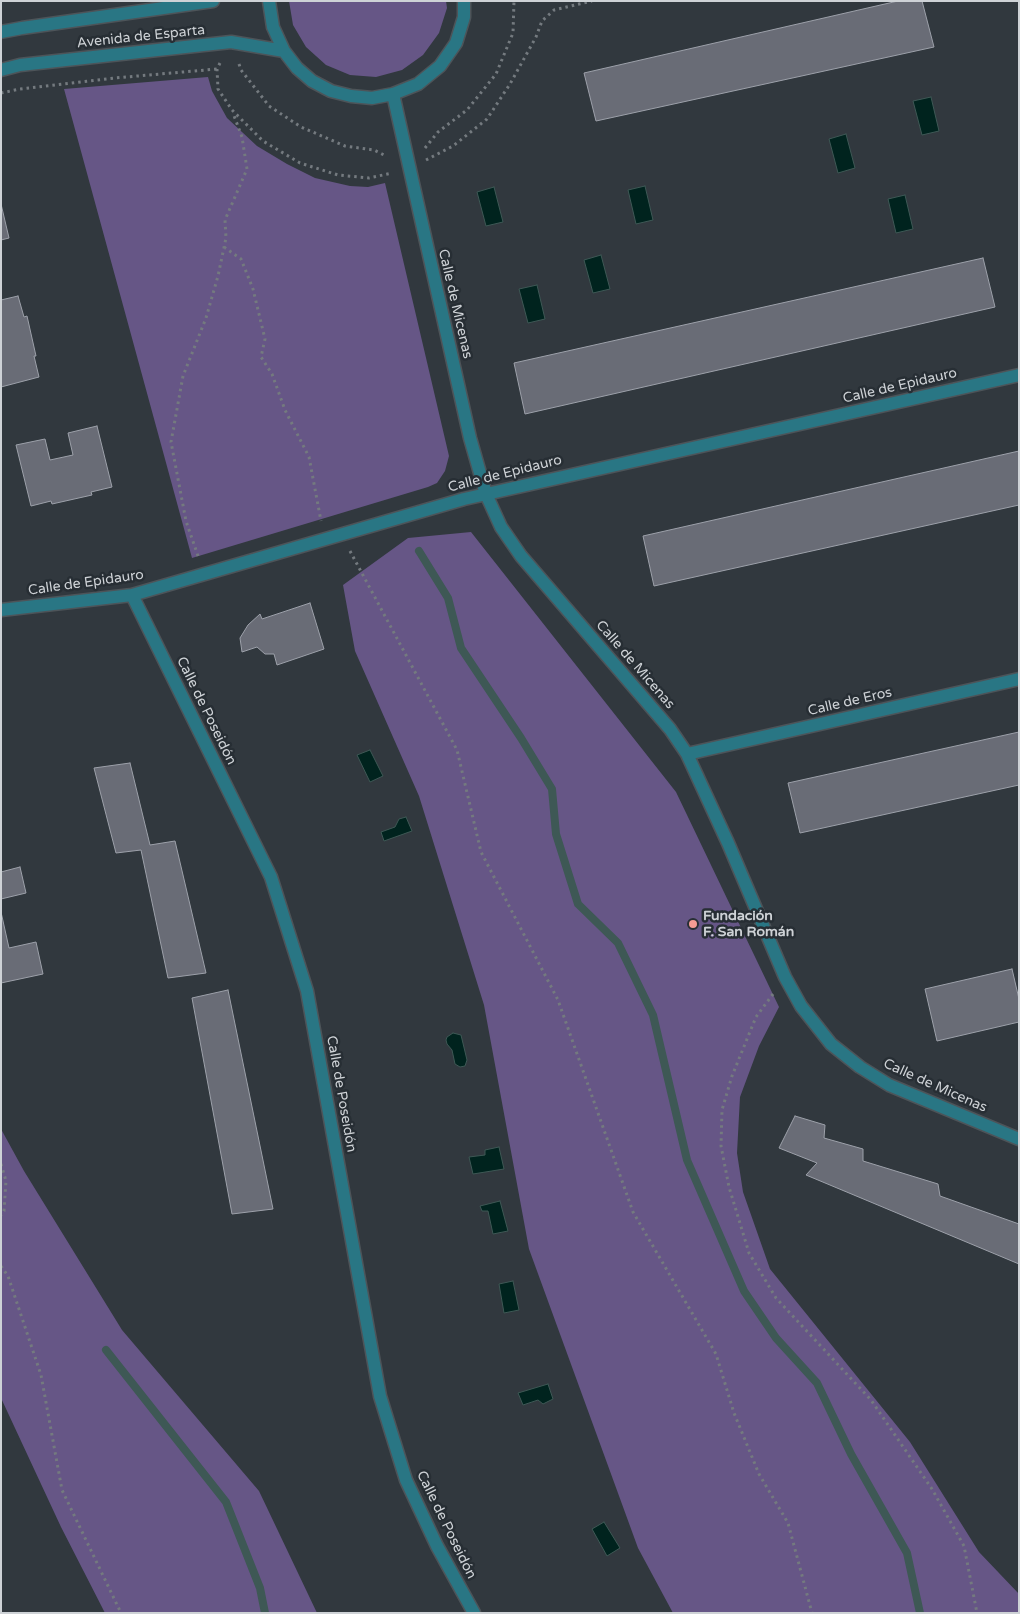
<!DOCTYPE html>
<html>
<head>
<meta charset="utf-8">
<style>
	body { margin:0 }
	#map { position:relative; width:1020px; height:1614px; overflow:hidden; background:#31383e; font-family:"Varela Round",sans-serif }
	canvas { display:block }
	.frame { position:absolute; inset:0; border:2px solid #ced2d6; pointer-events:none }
</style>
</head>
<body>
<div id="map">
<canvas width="1020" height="1614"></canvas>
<div class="frame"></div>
</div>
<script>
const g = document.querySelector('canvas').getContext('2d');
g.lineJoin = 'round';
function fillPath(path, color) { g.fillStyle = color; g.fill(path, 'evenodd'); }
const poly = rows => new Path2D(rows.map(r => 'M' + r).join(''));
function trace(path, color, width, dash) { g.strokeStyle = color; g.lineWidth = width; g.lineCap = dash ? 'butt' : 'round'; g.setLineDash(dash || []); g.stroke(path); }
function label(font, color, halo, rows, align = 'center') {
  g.font = font + ' "Varela Round",sans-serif'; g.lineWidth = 5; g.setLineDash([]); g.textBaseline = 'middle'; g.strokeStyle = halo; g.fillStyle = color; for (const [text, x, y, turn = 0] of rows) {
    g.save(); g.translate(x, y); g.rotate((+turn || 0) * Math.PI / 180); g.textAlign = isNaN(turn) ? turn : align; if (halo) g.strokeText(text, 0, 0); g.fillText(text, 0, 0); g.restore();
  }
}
fillPath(poly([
	[289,1,446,1,447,8,439,33,423,55,402,70,376,77,350,75,326,65,306,47,293,25],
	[208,77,212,91,227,118,257,146,287,164,315,178,350,186,368,187,385,183,449,456,445,471,437,483,428,487,192,558,64,89],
	[471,532,676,792,779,1007,759,1046,740,1097,737,1153,743,1192,770,1269,910,1442,979,1552,1019,1594,1019,1613,673,1613,638,1548,529,1249,484,1005,419,796,355,651,343,585,408,538],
	[1,1129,24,1171,122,1330,259,1491,317,1613,105,1613,61,1527,1,1398]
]), '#665686');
const water = poly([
	[931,97,939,131,922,135,913,101,931,97],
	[846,134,855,168,838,173,829,139,846,134],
	[645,186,653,220,636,224,628,190,645,186],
	[494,187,503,222,486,226,477,192,494,187],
	[905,195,913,229,896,233,888,199,905,195],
	[601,255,610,289,593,293,584,260,601,255],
	[537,285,545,319,528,323,519,289,537,285],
	[370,750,383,776,370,782,357,755,370,750],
	[406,817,412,831,384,841,381,832,395,827,399,819,406,817],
	[453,1033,461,1035,467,1060,465,1066,460,1067,455,1064,452,1050,447,1044,446,1040,447,1037,453,1033],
	[499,1147,504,1169,473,1174,469,1157,485,1155,485,1150,499,1147],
	[500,1201,508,1231,493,1234,488,1211,482,1211,480,1206,500,1201],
	[513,1281,519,1310,504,1313,499,1284,513,1281],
	[548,1384,553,1399,543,1404,538,1400,523,1405,518,1393,548,1384],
	[604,1522,620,1548,607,1556,592,1529,604,1522]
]);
fillPath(water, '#00231e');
trace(water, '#3e5855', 1);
trace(poly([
	[419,551,448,598,461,648,521,738,552,789,556,834,578,904,618,943,653,1015,687,1160,744,1291,776,1338,817,1383,851,1454,907,1553,920,1613],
	[106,1350,226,1502,260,1588,265,1613]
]), '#3e5855', 8);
const building = poly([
	[898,1,922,1,934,47,596,121,584,73,898,1],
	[1,204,9,238,1,240,1,204],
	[983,258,995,307,525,414,514,363,983,258],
	[18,296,24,317,27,316,36,356,34,356,39,377,1,387,1,300,18,296],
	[97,426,112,487,91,492,92,495,52,504,51,501,31,506,16,445,45,439,50,460,73,455,68,433,97,426],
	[1019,451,1019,505,654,586,643,536,1019,451],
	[310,603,324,649,277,665,274,654,265,654,257,647,242,652,240,638,248,625,260,614,262,619,310,603],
	[1019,732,1019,785,800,833,788,783,1019,732],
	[130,763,150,845,175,841,206,973,168,978,141,850,116,853,94,768,130,763],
	[20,867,26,893,1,899,1,872,20,867],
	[1,912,9,948,36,942,43,974,1,983,1,912],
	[1012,969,1019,999,1019,1022,937,1041,925,989,1012,969],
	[228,990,273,1209,232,1214,192,998,228,990],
	[795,1116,825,1125,824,1138,863,1149,863,1161,938,1184,940,1196,1019,1224,1019,1264,806,1175,817,1163,779,1148,795,1116]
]);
fillPath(building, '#696c76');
trace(building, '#9da1aa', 1);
const minor = poly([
	[269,1,273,27,284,51,297,68,312,81,331,91,351,96,372,98,393,94,418,84,440,66,456,43,464,17,464,1],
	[1,32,22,28,213,1],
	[1,70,20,65,231,42,284,51],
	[393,94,470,438,486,494,501,527,521,556,670,729,687,754,728,843,785,977,801,1006,831,1044,860,1067,889,1085,1019,1139],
	[132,595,271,877,307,991,380,1396,406,1480,437,1546,474,1613],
	[1,610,132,595,464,499,1019,375],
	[687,754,1019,679]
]);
trace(minor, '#4d5459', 15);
trace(poly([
	[220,63,217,69,218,89,232,110,263,141,300,163,338,175,369,178,392,173],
	[239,64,241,70,269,106,301,127,345,146,374,150,386,156],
	[1,93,20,89,115,78,217,69],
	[425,148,438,132,467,110,496,74,513,33,514,1],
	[426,160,453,146,487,119,510,84,536,37,542,21,554,10,592,1],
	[224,247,241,259,253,289,265,339,261,357,272,374,285,410,309,457,321,521],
	[350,551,457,750,481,852,558,1000,633,1212,716,1354,734,1413,759,1474,788,1523,812,1613],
	[198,556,186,521,171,442,183,376,206,318,218,276,226,238,225,220,247,169,242,137,233,113],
	[773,994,756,1017,732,1076,722,1110,721,1146,729,1187,749,1253,776,1298,871,1400,932,1489,964,1546,977,1613],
	[1,1164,6,1181,4,1211,1,1215],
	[1,1266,8,1276,41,1375,62,1490,121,1613]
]), '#747a7f', 3, [2.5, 4]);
trace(minor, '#297684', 12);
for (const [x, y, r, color] of [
	[693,924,5,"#f59c94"]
]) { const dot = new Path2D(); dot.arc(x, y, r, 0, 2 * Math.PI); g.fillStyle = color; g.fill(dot); trace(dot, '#272e34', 2); }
label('14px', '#ced2d6', '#272e34', [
	["Avenida de Esparta",141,37,-6],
	["Calle de Micenas",455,304,77],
	["Calle de Epidauro",900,386,-13],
	["Calle de Epidauro",505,474,-14],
	["Calle de Epidauro",86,583,-8],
	["Calle de Micenas",635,665,49],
	["Calle de Eros",850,702,-13],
	["Calle de Poseidón",206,711,64],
	["Calle de Micenas",935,1086,24],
	["Calle de Poseidón",341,1094,80],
	["Calle de Poseidón",446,1525,64]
]);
label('bold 14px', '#ced2d6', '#272e34', [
	["Fundación",703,916],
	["F. San Román",703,932]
], 'left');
</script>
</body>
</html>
